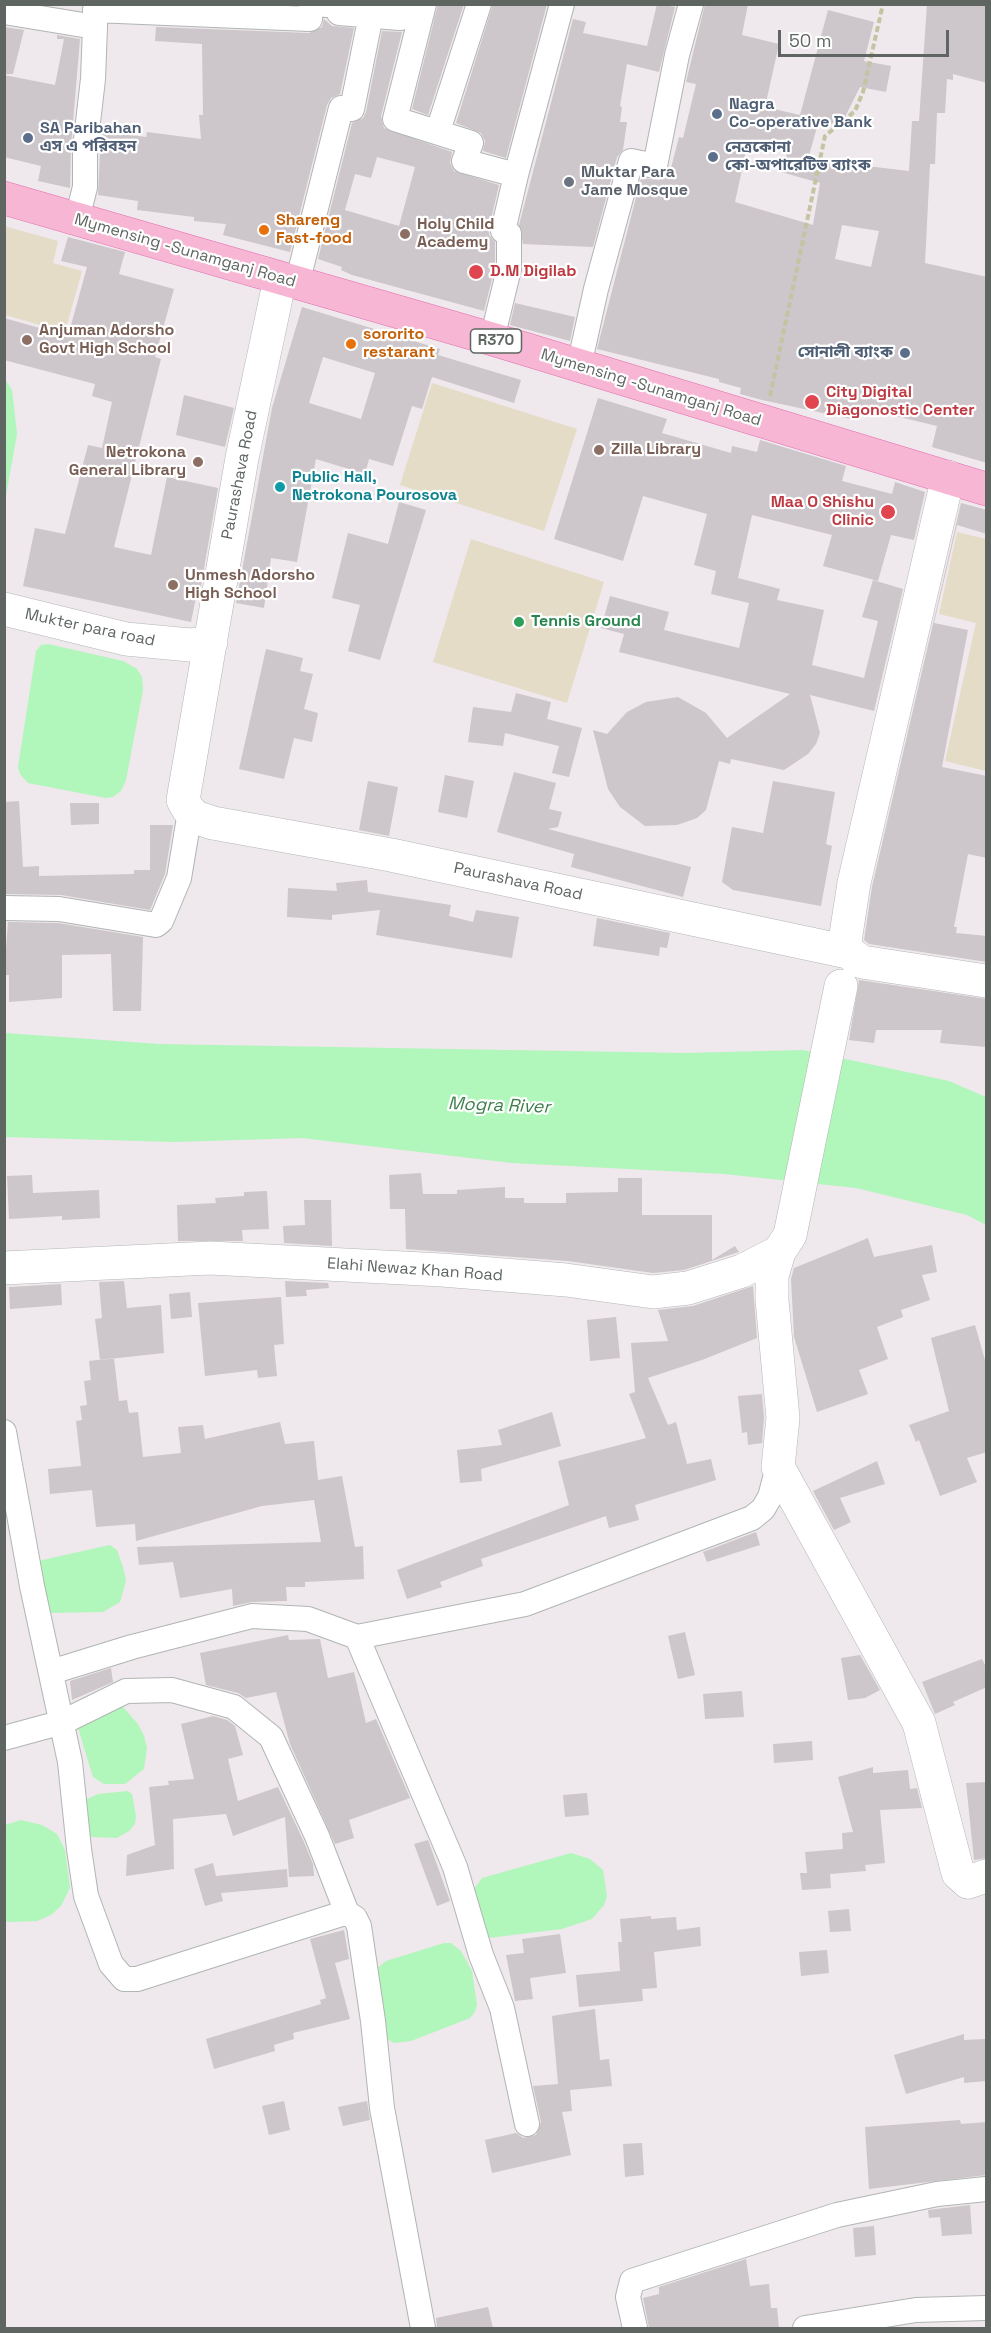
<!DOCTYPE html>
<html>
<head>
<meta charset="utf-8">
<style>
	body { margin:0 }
	#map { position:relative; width:991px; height:2333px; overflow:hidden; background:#efe8ec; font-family:"Space Grotesk",sans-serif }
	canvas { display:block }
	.frame { position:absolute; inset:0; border:6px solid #5f6661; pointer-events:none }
	.scale { position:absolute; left:778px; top:30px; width:171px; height:27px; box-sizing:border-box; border:3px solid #5f6661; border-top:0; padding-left:8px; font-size:18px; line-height:21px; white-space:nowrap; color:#5f6661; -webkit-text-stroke:4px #fff; paint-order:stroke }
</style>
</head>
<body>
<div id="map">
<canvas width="991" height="2333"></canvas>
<div class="frame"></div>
<div class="scale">50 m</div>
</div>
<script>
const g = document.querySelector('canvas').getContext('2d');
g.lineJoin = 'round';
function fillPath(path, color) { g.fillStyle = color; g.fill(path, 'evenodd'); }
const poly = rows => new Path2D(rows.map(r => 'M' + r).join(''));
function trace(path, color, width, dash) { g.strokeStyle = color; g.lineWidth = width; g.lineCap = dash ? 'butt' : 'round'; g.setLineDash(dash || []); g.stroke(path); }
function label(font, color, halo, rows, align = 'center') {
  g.font = font + ' "Space Grotesk","Noto Sans Bengali",sans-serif'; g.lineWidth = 4.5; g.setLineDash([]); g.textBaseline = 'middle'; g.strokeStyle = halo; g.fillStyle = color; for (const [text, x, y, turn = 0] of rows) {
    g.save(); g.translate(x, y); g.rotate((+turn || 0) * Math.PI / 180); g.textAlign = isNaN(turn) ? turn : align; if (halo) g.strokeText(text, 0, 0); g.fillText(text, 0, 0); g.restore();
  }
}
fillPath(poly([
	[4,226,58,241,53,263,82,271,65,332,5,315],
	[432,383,577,429,544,531,400,485],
	[957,532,986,539,986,771,945,761,976,623,939,614],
	[471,539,604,582,567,703,433,662]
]), '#e4dcc7');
fillPath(poly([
	[5,379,12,390,17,434,5,501],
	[48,644,123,661,137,669,142,677,143,690,126,780,121,791,113,797,106,798,28,783,20,774,18,767,36,651,41,645],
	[5,1033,159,1044,684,1053,803,1050,949,1081,986,1097,986,1225,967,1215,856,1188,724,1174,512,1163,302,1138,174,1142,5,1137],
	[110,1545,117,1550,123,1567,126,1581,120,1602,103,1612,50,1613,38,1561],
	[123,1707,138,1724,144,1736,147,1748,144,1769,125,1784,104,1784,93,1777,78,1728,113,1708],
	[128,1791,132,1794,136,1816,135,1824,129,1831,117,1838,91,1837,87,1832,85,1800,98,1794],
	[21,1820,42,1825,57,1834,65,1850,70,1888,61,1906,51,1915,37,1921,10,1922,5,1921,5,1825],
	[571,1853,590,1859,603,1870,607,1896,604,1905,592,1919,562,1929,488,1938,474,1889,482,1878],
	[444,1943,451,1943,461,1951,472,1971,477,2004,475,2012,470,2018,411,2041,394,2043,387,2039,374,1971,386,1961]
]), '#b1f6bb');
fillPath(poly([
	[438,4,464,4,428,115,412,109],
	[493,4,547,4,506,158,483,151,485,141,481,133,456,123],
	[657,4,675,7,659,72,627,64,620,106,622,107,620,122,627,122,623,150,617,157,593,247,523,244,519,225,573,19,586,22,583,33,647,46],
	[705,4,748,4,742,35,779,44,765,107,800,115,828,10,874,22,864,61,891,66,886,92,860,87,845,117,832,124,819,120,808,159,909,171,912,121,919,121,927,4,987,4,987,83,953,74,953,80,947,79,945,113,937,113,935,164,930,164,925,263,987,277,987,463,932,447,937,426,854,406,851,419,762,400,740,394,741,388,719,382,719,379,597,349,641,178,659,180,670,172,679,137,683,138,696,84,686,82],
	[748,142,788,151,781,172,820,183,813,225,735,202],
	[842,225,879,231,871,267,835,259],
	[324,19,332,26,354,28,340,94,331,98,327,105,290,252,223,235,226,224,194,221,194,217,137,210,138,201,98,195,101,131,146,137,147,132,201,139,199,115,203,115,202,44,155,41,156,27,309,33,322,27],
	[4,27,24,30,13,74,4,74],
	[382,31,402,32,381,116,384,128,452,152,450,163,454,171,499,185,489,228,489,235,495,242,495,267,484,311,352,275,341,270,342,267,318,259,352,123,363,118,366,112],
	[377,157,415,167,399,226,345,210,355,174,371,178],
	[57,35,80,39,71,146,70,188,38,181,41,166,4,157,4,75,55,85,64,39,57,39],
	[68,237,125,252,119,274,174,289,155,357,161,359,114,547,151,555,167,477,218,488,199,597,196,597,191,622,23,586,35,528,65,534,88,445,102,448,112,402,92,396,95,384,4,360,4,318,68,336,87,267,61,261],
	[515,303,575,317,570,341,510,325],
	[302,307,440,349,438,355,521,380,514,403,432,377,422,409,412,406,393,466,369,459,365,474,316,459,297,562,271,558,264,608,236,603,272,408],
	[323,357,375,373,361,419,309,403],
	[184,395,234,408,225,447,176,435],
	[598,398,667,419,662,433,731,453,732,446,757,452,760,440,846,466,842,481,892,494,895,482,925,492,914,540,891,535,878,581,823,566,832,535,752,515,738,578,780,589,777,600,824,610,812,665,864,678,878,621,862,617,873,580,903,589,874,711,810,695,820,733,816,744,808,754,784,770,731,759,730,764,719,761,706,810,697,818,677,825,645,826,620,807,608,789,593,730,607,734,627,712,646,702,678,697,706,713,727,738,790,694,619,652,624,634,601,628,610,596,669,612,664,630,739,648,749,603,711,594,716,571,694,565,707,514,643,496,623,561,554,539],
	[399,502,426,510,380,660,348,651,360,605,332,598,348,533,388,544],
	[961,503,987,510,987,534,957,525,934,623,968,630,942,767,987,776,987,858,968,854,954,927,957,927,956,933,987,936,987,962,869,944,864,940,872,887],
	[266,649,303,658,300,671,313,674,304,709,318,713,312,742,294,738,284,779,239,769],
	[516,693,551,702,547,719,582,728,569,777,552,773,559,746,505,733,503,746,468,742,473,707,511,712],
	[514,772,556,783,549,809,562,812,558,827,548,829,691,867,683,897,571,867,574,854,497,832],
	[445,775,474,781,467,818,438,812],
	[368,781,398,787,389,836,359,830],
	[773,781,835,792,826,844,832,846,821,906,733,890,722,882,732,827,763,833],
	[19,801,23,867,39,866,39,876,134,874,134,870,150,870,150,825,173,825,165,874,150,910,61,895,4,894,4,802],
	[70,803,99,803,99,824,71,825],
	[367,880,368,892,451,905,449,916,473,922,476,910,519,917,512,958,376,935,380,910,332,915,332,920,287,917,288,888,337,891,336,883],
	[597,918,670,933,667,948,660,947,659,956,593,946],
	[8,922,58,923,143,937,141,1011,113,1011,111,954,62,955,62,998,9,1002,9,975,4,975],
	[859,980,987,999,987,1047,940,1043,942,1030,876,1030,874,1043,849,1040],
	[421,1173,423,1194,457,1194,457,1190,505,1187,505,1198,524,1198,524,1203,566,1203,566,1193,618,1192,618,1178,642,1178,642,1215,712,1215,712,1260,735,1246,739,1252,684,1270,653,1273,568,1261,406,1249,405,1209,390,1209,389,1175],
	[32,1175,33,1193,99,1190,100,1218,62,1220,62,1216,9,1219,7,1176],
	[267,1191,269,1229,242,1230,243,1241,178,1241,177,1205,216,1203,215,1198,244,1196,244,1192],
	[304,1200,331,1200,332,1246,284,1243,283,1226,305,1225],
	[868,1238,874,1257,932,1245,937,1272,922,1275,930,1300,901,1310,903,1317,877,1327,888,1359,859,1370,868,1394,817,1412,794,1337,791,1279,794,1268],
	[124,1281,127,1308,161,1305,164,1353,100,1360,95,1319,102,1318,99,1282],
	[285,1281,328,1283,329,1288,306,1290,307,1296,286,1297],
	[61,1284,62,1305,10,1309,9,1287],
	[753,1286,757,1338,702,1360,648,1378,668,1425,676,1422,687,1464,711,1459,716,1480,635,1505,639,1520,609,1528,606,1516,481,1559,483,1566,440,1582,442,1587,407,1599,397,1570,569,1505,558,1461,646,1438,629,1394,635,1392,631,1343,668,1341,658,1310,693,1306],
	[190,1292,192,1317,171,1319,169,1294],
	[281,1297,284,1344,274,1345,277,1376,258,1378,257,1370,205,1376,198,1303],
	[616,1317,620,1358,590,1361,587,1320],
	[975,1325,987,1367,987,1452,967,1458,977,1482,940,1496,919,1440,916,1442,909,1425,949,1411,931,1338],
	[114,1358,119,1401,127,1400,129,1413,138,1412,143,1457,181,1453,178,1427,203,1425,205,1439,280,1422,285,1444,314,1441,318,1480,342,1476,355,1547,363,1546,364,1579,305,1582,305,1587,286,1587,287,1601,252,1602,233,1606,232,1589,180,1598,173,1562,139,1565,137,1547,321,1542,314,1500,262,1506,136,1541,135,1524,96,1527,92,1490,50,1494,48,1469,81,1466,76,1421,82,1420,80,1406,87,1405,84,1381,91,1380,89,1361],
	[762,1394,764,1418,762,1443,748,1445,747,1432,742,1433,738,1396],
	[552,1412,561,1446,481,1469,482,1481,460,1483,457,1450,502,1445,498,1430],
	[877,1461,885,1484,840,1498,851,1522,834,1530,813,1491],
	[756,1532,760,1545,707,1562,703,1552],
	[685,1632,695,1675,678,1679,668,1636],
	[288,1635,289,1640,320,1639,328,1678,354,1672,366,1723,376,1719,410,1798,349,1820,354,1838,335,1844,290,1744,276,1692,246,1698,238,1693,206,1685,200,1653],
	[860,1655,880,1690,865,1698,848,1700,841,1658],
	[982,1659,987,1669,987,1687,953,1702,955,1705,935,1714,922,1682],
	[111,1668,113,1682,72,1700,70,1681],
	[742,1691,744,1717,705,1719,703,1694],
	[213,1716,227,1720,235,1726,243,1755,228,1759,238,1801,278,1787,304,1842,313,1864,314,1876,289,1877,285,1817,233,1836,226,1814,173,1819,174,1869,126,1876,127,1855,155,1845,149,1787,169,1785,168,1781,194,1779,181,1724],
	[812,1741,813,1760,774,1763,773,1744],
	[873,1767,873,1773,908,1770,910,1789,917,1788,922,1808,880,1810,885,1863,865,1865,866,1871,830,1874,831,1888,802,1890,800,1873,807,1873,805,1852,843,1849,842,1833,853,1832,838,1777],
	[987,1782,987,1858,974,1860,966,1783],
	[587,1793,589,1815,565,1817,563,1795],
	[428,1840,450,1901,437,1906,414,1844],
	[213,1863,216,1876,287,1869,288,1887,221,1893,223,1901,205,1906,194,1869],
	[849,1909,851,1931,830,1932,828,1911],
	[651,1916,651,1919,676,1917,677,1930,700,1927,701,1946,654,1952,657,1988,642,1989,643,2001,579,2007,576,1975,620,1971,618,1942,622,1942,620,1919],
	[344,1930,349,1959,335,1963,350,2019,293,2033,294,2039,274,2045,275,2051,214,2069,206,2039,321,2004,320,2000,326,1998,310,1939],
	[560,1934,566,1973,530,1978,533,1999,515,2001,506,1955,524,1953,522,1939],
	[827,1950,829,1973,801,1976,799,1952],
	[595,2009,600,2060,609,2059,612,2086,570,2090,572,2111,562,2112,571,2155,492,2173,485,2140,516,2133,523,2138,536,2135,541,2122,533,2086,558,2084,552,2016],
	[964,2034,964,2040,985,2039,987,2081,964,2083,964,2077,906,2094,894,2055],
	[284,2101,290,2130,269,2135,262,2106],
	[367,2101,370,2120,343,2126,338,2107],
	[960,2120,961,2124,987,2122,987,2175,869,2189,865,2127],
	[642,2143,644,2175,625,2177,623,2144],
	[970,2205,972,2234,942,2236,940,2217,929,2218,928,2210],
	[874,2226,876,2255,855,2257,853,2228],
	[746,2259,750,2286,769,2284,771,2308,777,2308,779,2328,649,2328,643,2298,659,2294,659,2287],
	[488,2307,493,2328,437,2328,436,2318]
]), '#cdc6ca');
const street = poly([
	[316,4,338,6,339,13,400,18,422,13],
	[424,4,395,119,471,143,464,161,516,175,503,231,509,234,509,269,492,339],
	[4,12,95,27,95,10,310,19,311,4],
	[438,131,479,4],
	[516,175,562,4],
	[77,219,85,187,85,148,93,79,95,27],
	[297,284,341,108,352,109,371,15],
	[579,366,596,289,631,161,655,166,677,55,691,4],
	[4,908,59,909,156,925,161,921,179,878,190,812],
	[4,1432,32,1586,70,1762,79,1849,86,1896,111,1964,124,1979,137,1979,338,1915,347,1913,355,1918,359,1926,373,2021,382,2108,423,2328],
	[357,1637,455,1867,481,1955,502,2008,527,2124],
	[51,1672,132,1647,252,1616,308,1619,357,1637,525,1604,752,1518,763,1509,770,1497,778,1467],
	[4,1738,63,1722,126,1691,172,1690,234,1707,271,1737,317,1836,347,1913],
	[635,2328,628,2297,632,2281,837,2215,937,2194,986,2189],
	[805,2328,916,2310,986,2308]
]);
const secondary = poly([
	[280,279,242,458,183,800,188,809,195,817,213,823,391,855,848,952],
	[948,477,854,883,845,941,848,952,862,962,986,981],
	[4,609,126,639,190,645,211,642],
	[779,1252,772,1276,772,1300,783,1418,778,1467,919,1723,958,1873,968,1882,986,1876],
	[4,1268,210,1258,442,1270,566,1280,653,1292,688,1288,742,1271,779,1252,790,1235,841,986]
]);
const primary = poly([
	[4,198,492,339,986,489]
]);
trace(street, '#b0b6b2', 26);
trace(secondary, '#b2b8b4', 34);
trace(primary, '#e36db1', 34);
trace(poly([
	[770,396,825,136,855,111,863,92,883,4]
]), '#c4c4a2', 4, [6, 3]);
trace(street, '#fff', 24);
trace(secondary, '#fff', 33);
trace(primary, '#f7b6d3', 33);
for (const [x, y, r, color] of [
	[717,114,6,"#5c6f8a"],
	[28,138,6,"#5c6f8a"],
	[713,157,6,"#5c6f8a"],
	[569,182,6,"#6b7280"],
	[264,230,6,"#e8710a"],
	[405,234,6,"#8d6e63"],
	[476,272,8,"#e0444e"],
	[27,340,6,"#8d6e63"],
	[351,344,6,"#e8710a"],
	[905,353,6,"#5c6f8a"],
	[812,402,8,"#e0444e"],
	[599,450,6,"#8d6e63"],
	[198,462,6,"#8d6e63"],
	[280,487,6,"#0f9aa8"],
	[888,512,8,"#e0444e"],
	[173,585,6,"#8d6e63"],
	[519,622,6,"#2e9e5b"]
]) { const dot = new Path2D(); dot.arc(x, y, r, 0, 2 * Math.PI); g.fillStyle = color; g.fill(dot); trace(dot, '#fff', 2); }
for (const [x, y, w] of [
	[496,341,51]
]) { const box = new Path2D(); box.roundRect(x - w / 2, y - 12, w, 24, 4.5); g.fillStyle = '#fff'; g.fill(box); trace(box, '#5f6661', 1.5); }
label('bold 15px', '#5f6661', null, [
	["R370",496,341]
]);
label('bold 16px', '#4e5e75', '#fff', [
	["Nagra",729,105],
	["Co-operative Bank",729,123],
	["SA Paribahan",40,129],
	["এস এ পরিবহন",40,147],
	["নেত্রকোনা",725,148],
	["কো-অপারেটিভ ব্যাংক",725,166],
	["সোনালী ব্যাংক",893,353,"right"]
], 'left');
label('bold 16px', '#5b616d', '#fff', [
	["Muktar Para",581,173],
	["Jame Mosque",581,191]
], 'left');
label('bold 16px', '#c56008', '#fff', [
	["Shareng",276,221],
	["Fast-food",276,239],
	["sororito",363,335],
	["restarant",363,353]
], 'left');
label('bold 16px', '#785e54', '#fff', [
	["Holy Child",417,225],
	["Academy",417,243],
	["Anjuman Adorsho",39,331],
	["Govt High School",39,349],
	["Zilla Library",611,450],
	["Netrokona",186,453,"right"],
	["General Library",186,471,"right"],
	["Unmesh Adorsho",185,576],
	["High School",185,594]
], 'left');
label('16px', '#5f6661', '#fff', [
	["Mymensing -Sunamganj Road",185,251,16],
	["Mymensing -Sunamganj Road",651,388,17],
	["Paurashava Road",240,475,-79],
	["Mukter para road",90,628,12],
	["Paurashava Road",518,882,12],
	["Elahi Newaz Khan Road",415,1270,4]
]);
label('bold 16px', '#be3a42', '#fff', [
	["D.M Digilab",490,272],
	["City Digital",826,393],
	["Diagonostic Center",826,411],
	["Maa O Shishu",874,503,"right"],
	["Clinic",874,521,"right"]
], 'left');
label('bold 16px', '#0d838f', '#fff', [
	["Public Hall,",292,478],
	["Netrokona Pourosova",292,496]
], 'left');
label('bold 16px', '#27864d', '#fff', [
	["Tennis Ground",531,622]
], 'left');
label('italic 18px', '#3d7e4c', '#fff', [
	["Mogra River",499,1106,2]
]);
</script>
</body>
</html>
